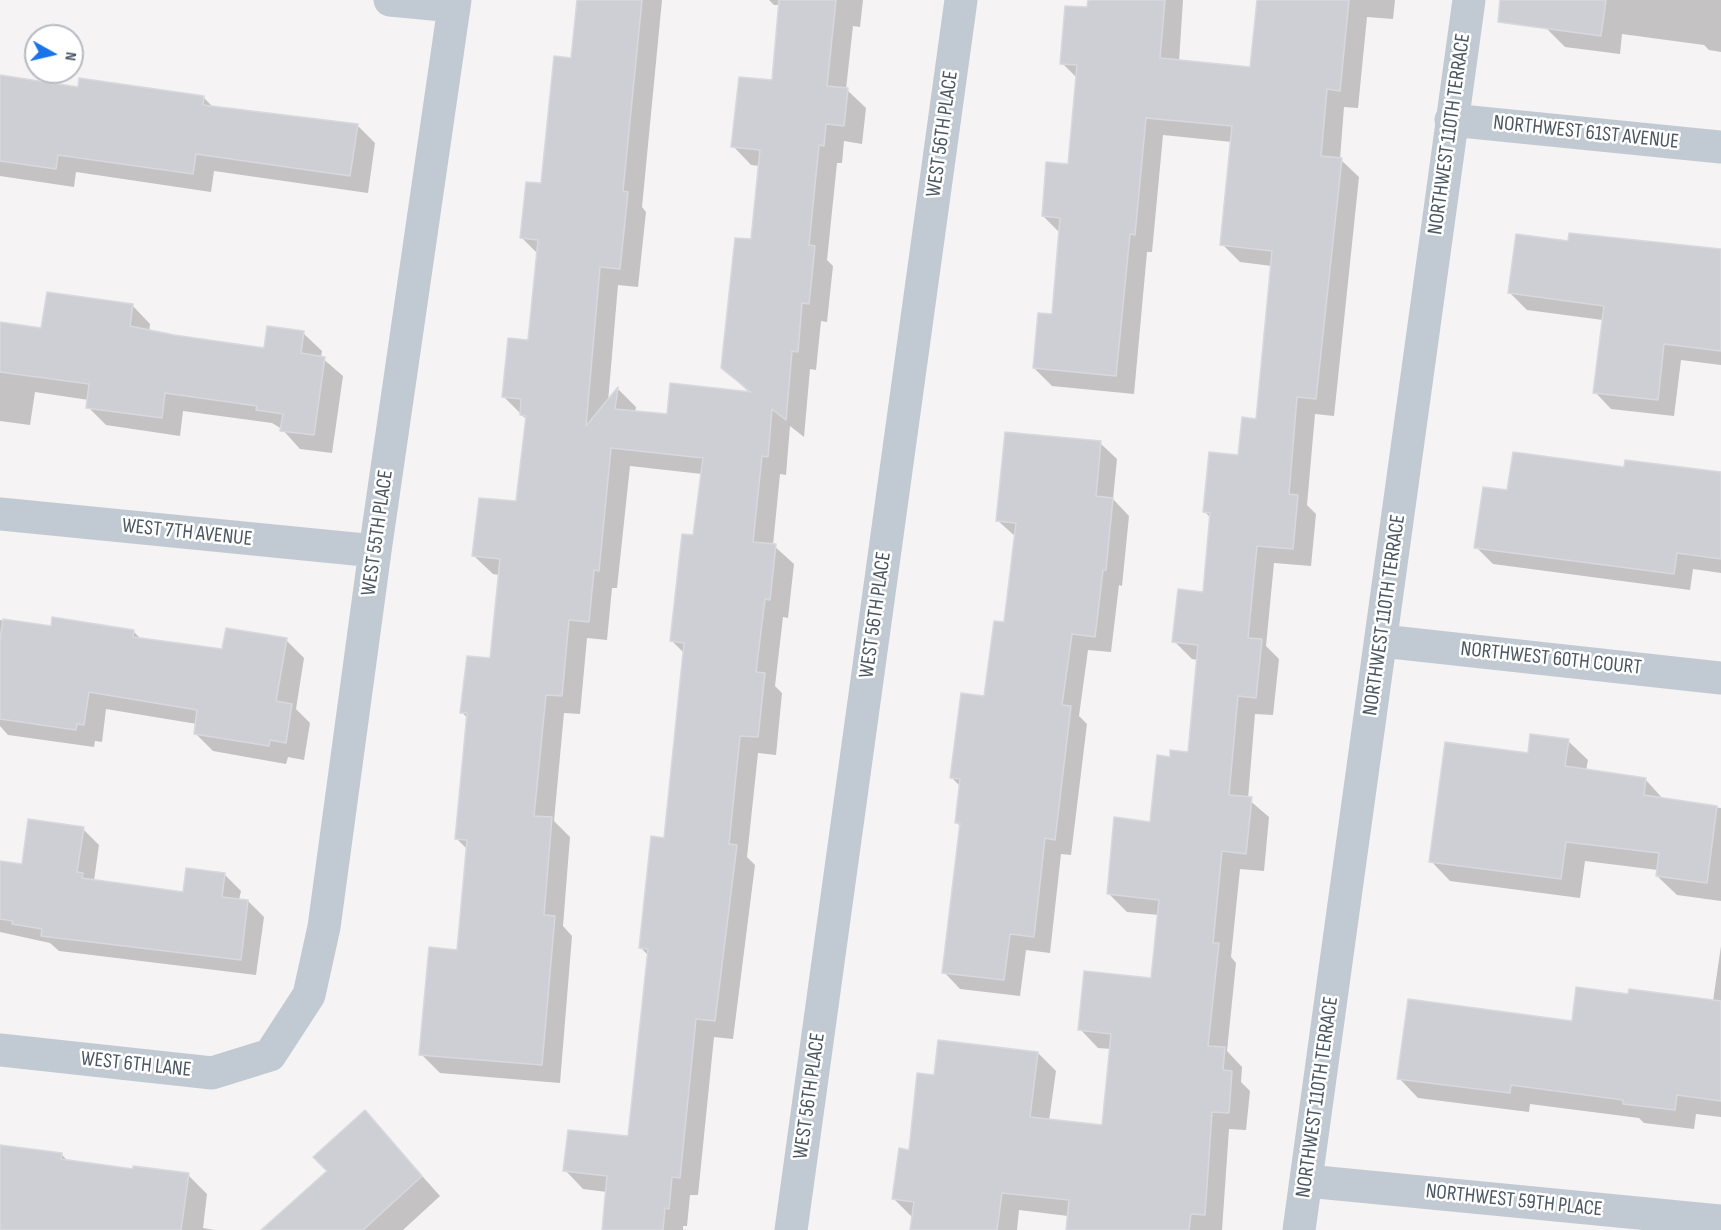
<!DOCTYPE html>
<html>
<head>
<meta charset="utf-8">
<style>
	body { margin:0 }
	#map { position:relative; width:1721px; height:1230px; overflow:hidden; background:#f5f3f3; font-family:"Sofia Sans Condensed",sans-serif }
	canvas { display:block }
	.north { position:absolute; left:24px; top:24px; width:60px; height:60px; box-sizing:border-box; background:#fff; border:2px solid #b7bbc0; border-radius:50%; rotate:98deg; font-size:16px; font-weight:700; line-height:24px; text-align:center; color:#4a5661 }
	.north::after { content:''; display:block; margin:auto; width:21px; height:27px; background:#1a73e8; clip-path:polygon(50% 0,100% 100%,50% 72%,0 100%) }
</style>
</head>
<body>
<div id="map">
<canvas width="1721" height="1230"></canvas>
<div class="north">N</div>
</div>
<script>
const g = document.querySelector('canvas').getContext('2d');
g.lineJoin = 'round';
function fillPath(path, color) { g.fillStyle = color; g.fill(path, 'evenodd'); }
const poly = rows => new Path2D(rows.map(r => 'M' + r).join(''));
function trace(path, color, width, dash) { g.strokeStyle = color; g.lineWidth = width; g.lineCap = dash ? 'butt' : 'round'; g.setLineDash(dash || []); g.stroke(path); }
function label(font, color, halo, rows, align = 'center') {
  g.font = font + ' "Sofia Sans Condensed",sans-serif'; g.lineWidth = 5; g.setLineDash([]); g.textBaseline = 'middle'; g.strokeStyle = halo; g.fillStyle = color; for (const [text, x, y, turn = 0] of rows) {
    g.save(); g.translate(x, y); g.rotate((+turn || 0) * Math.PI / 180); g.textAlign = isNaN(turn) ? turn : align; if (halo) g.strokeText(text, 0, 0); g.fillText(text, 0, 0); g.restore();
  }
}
fillPath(poly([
	[578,0,662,0,642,207,646,212,638,287,618,285,608,402,618,389,636,407,635,413,668,416,751,394,722,367,752,241,760,166,751,165,733,146,773,82,780,5,774,5,769,0,863,0,860,27,853,26,846,89,866,108,862,144,844,141,842,163,837,163,827,260,833,266,827,322,821,321,816,370,810,369,804,437,790,426,786,475,780,474,773,545,794,564,788,618,783,617,775,686,782,693,776,755,758,753,747,857,755,865,733,1039,714,1037,698,1195,690,1195,687,1226,683,1226,683,1230,603,1230,607,1192,583,1189,565,1170,629,1138,648,955,641,948,665,839,684,653,672,641,695,537,702,474,630,466,617,588,612,588,607,640,587,638,580,714,564,713,554,821,570,837,563,926,572,936,560,1083,440,1073,421,1054,459,951,468,850,457,839,468,719,462,712,491,660,499,575,493,574,474,556,518,503,527,420,503,396,529,341,538,254,522,238,542,185,572,59],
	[1089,0,1183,0,1179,62,1252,69,1259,0,1395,0,1393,19,1367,17,1358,108,1344,107,1340,159,1359,177,1334,416,1315,414,1307,505,1316,514,1311,566,1274,563,1266,646,1279,659,1273,715,1255,714,1248,799,1269,817,1264,871,1240,869,1231,957,1236,963,1227,1051,1242,1067,1241,1082,1250,1091,1246,1130,1229,1129,1222,1230,1067,1230,1068,1216,1019,1210,1017,1230,912,1230,912,1217,894,1199,935,1076,1038,1053,1056,1071,1049,1121,1103,1127,1111,1049,1098,1048,1080,1029,1152,980,1159,915,1127,912,1109,894,1151,824,1171,759,1189,753,1198,660,1192,659,1174,641,1204,594,1211,518,1205,512,1239,457,1257,420,1272,266,1240,262,1222,244,1232,142,1163,135,1152,252,1147,252,1134,394,1052,386,1034,368,1053,316,1060,233,1043,216,1069,165,1078,79,1062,63,1089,9],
	[1550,0,1721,0,1721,52,1709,50,1704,45,1622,34,1620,54,1565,47,1546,28],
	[0,76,79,88,203,97,213,107,357,125,375,143,368,193,214,171,211,192,76,172,74,187,0,176],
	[1569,242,1721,251,1721,365,1681,360,1674,416,1611,409,1595,392,1603,320,1527,310,1510,293],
	[132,305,150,324,149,332,265,350,303,333,322,351,321,357,343,376,332,453,300,449,282,429,272,423,183,411,180,436,106,425,88,407,89,400,35,392,30,425,0,421,0,324,43,330],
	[1100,443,1117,459,1113,499,1129,516,1122,586,1119,585,1111,652,1088,650,1079,716,1087,724,1071,855,1061,854,1050,953,1026,950,1020,996,960,989,944,972,961,827,956,822,961,787,952,778,985,697,1005,624,1016,537,997,520],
	[1626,468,1721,474,1721,573,1693,569,1690,590,1493,564,1476,547,1509,492],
	[0,620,52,628,133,631,142,640,223,651,286,640,304,658,296,709,310,723,304,760,288,757,286,764,213,751,195,733,197,724,106,709,102,742,95,741,94,747,8,735,0,726],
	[1568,741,1588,760,1586,771,1645,779,1664,800,1721,808,1721,901,1677,895,1657,876,1658,870,1585,861,1580,898,1450,881,1431,861,1530,755],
	[83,829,99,845,94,881,184,894,225,875,241,891,239,900,248,901,264,917,256,975,59,951,50,943,0,932,0,863,23,866],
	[1721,946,1721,1117,1696,1114,1694,1129,1644,1123,1639,1118,1530,1104,1529,1112,1418,1098,1399,1078,1573,1023,1629,996,1713,1001],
	[365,1112,440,1196,403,1230,294,1230],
	[61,1154,69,1162,134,1171,188,1175,207,1194,203,1228,214,1230,0,1230,0,1162]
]), '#0003');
const building = poly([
	[577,0,642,0,623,191,628,192,620,269,600,267,586,426,618,387,615,409,667,414,670,383,751,392,721,368,735,238,751,239,760,150,731,147,739,77,772,80,779,0,836,0,827,86,848,88,844,126,826,124,824,146,819,145,809,245,815,246,809,304,802,303,798,352,792,351,786,420,772,409,768,457,762,456,753,542,776,544,770,600,765,599,756,672,765,673,758,737,740,736,729,844,737,845,715,1021,696,1019,680,1178,672,1177,669,1209,665,1208,663,1230,602,1230,607,1176,563,1171,568,1130,628,1136,648,949,639,948,651,836,664,838,684,643,670,641,682,534,693,535,703,458,611,448,599,571,594,570,589,622,569,620,562,696,546,695,534,816,552,817,544,915,555,916,542,1065,419,1055,429,947,457,950,467,840,455,839,467,713,460,713,467,656,490,658,500,559,472,556,479,498,516,501,526,416,520,415,521,399,502,397,508,338,528,340,538,240,520,238,526,182,541,183,554,56,571,58,577,0],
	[1088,0,1165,0,1160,58,1250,67,1257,0,1349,0,1340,91,1327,89,1321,156,1342,158,1316,399,1297,397,1289,494,1298,495,1293,549,1257,546,1248,638,1262,639,1256,698,1238,696,1229,795,1252,797,1246,854,1222,851,1213,943,1219,943,1208,1046,1225,1047,1223,1070,1232,1071,1229,1113,1212,1112,1205,1215,1191,1214,1189,1230,1066,1230,1069,1200,1002,1193,997,1230,910,1230,914,1202,892,1199,899,1148,909,1150,917,1073,934,1075,938,1040,1038,1052,1030,1117,1102,1125,1111,1034,1078,1030,1084,971,1151,978,1159,900,1107,894,1114,817,1150,822,1157,755,1170,757,1170,750,1188,752,1198,645,1172,642,1178,589,1203,592,1210,513,1203,512,1209,452,1238,455,1242,417,1256,419,1272,251,1220,245,1232,126,1146,118,1135,235,1130,234,1116,376,1033,368,1038,313,1052,314,1060,218,1042,216,1046,162,1068,164,1077,65,1060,64,1065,6,1087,7,1088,0],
	[1500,0,1606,0,1601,36,1498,22,1500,0],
	[0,75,78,87,79,78,204,96,203,105,358,124,350,176,196,154,193,174,58,155,56,169,0,161,0,75],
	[1569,233,1721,249,1721,351,1664,344,1658,400,1593,393,1604,306,1508,293,1516,234,1568,241,1569,233],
	[47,292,133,304,130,326,174,335,264,348,267,326,304,331,301,353,325,357,314,435,280,431,283,414,256,410,257,406,165,393,162,418,86,408,89,384,0,372,0,322,41,328,47,292],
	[1005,432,1101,441,1096,496,1113,498,1106,570,1103,570,1095,637,1072,634,1062,705,1071,706,1055,840,1045,838,1034,937,1010,934,1004,980,942,973,960,823,955,823,960,779,950,778,961,693,984,696,994,621,1004,622,1016,523,996,521,1005,432],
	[1513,452,1624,467,1625,460,1721,472,1721,559,1677,553,1674,574,1474,548,1483,487,1507,490,1513,452],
	[52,617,134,630,133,637,222,649,226,628,287,638,276,701,292,704,286,743,270,740,269,746,194,734,197,710,89,692,84,725,77,724,76,730,0,719,0,640,3,619,51,626,52,617],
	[1530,734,1569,739,1565,766,1646,778,1644,795,1717,806,1707,883,1656,876,1659,853,1566,842,1561,879,1429,862,1445,742,1528,753,1530,734],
	[28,819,84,827,77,872,83,873,82,878,183,892,186,868,225,873,222,897,248,900,241,960,41,936,42,929,12,924,13,921,0,919,0,861,22,864,28,819],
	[1576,987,1628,994,1629,989,1721,1001,1721,1101,1677,1095,1675,1110,1623,1104,1623,1100,1511,1085,1510,1093,1397,1079,1408,999,1572,1021,1576,987],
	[365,1110,422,1176,363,1230,261,1230,327,1171,313,1157,365,1110],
	[0,1145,62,1153,61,1159,133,1169,133,1166,189,1173,181,1230,0,1230,0,1145]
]);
fillPath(building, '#cdcfd5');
trace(building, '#d7d9de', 1.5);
trace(poly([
	[390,0,454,6],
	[1451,120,1721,147],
	[0,514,375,551],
	[1382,641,1721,678],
	[0,1050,212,1073,270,1055,309,995,324,927,375,551,455,0],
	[1307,1181,1721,1221],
	[1299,1230,1469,0]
]), '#c1cad2', 33);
trace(poly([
	[791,1230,961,0]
]), '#c1cad2', 33);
label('21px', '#4a5661', '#fff', [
	["NORTHWEST 61ST AVENUE",1586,133,6],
	["WEST 56TH PLACE",943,134,-82],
	["NORTHWEST 110TH TERRACE",1450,134,-82],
	["WEST 7TH AVENUE",187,533,6],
	["WEST 55TH PLACE",378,533,-82],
	["WEST 56TH PLACE",876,615,-82],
	["NORTHWEST 110TH TERRACE",1385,615,-82],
	["NORTHWEST 60TH COURT",1551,659,6],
	["WEST 6TH LANE",136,1065,6],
	["WEST 56TH PLACE",810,1096,-82],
	["NORTHWEST 110TH TERRACE",1318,1097,-82],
	["NORTHWEST 59TH PLACE",1514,1201,6]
]);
</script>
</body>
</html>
